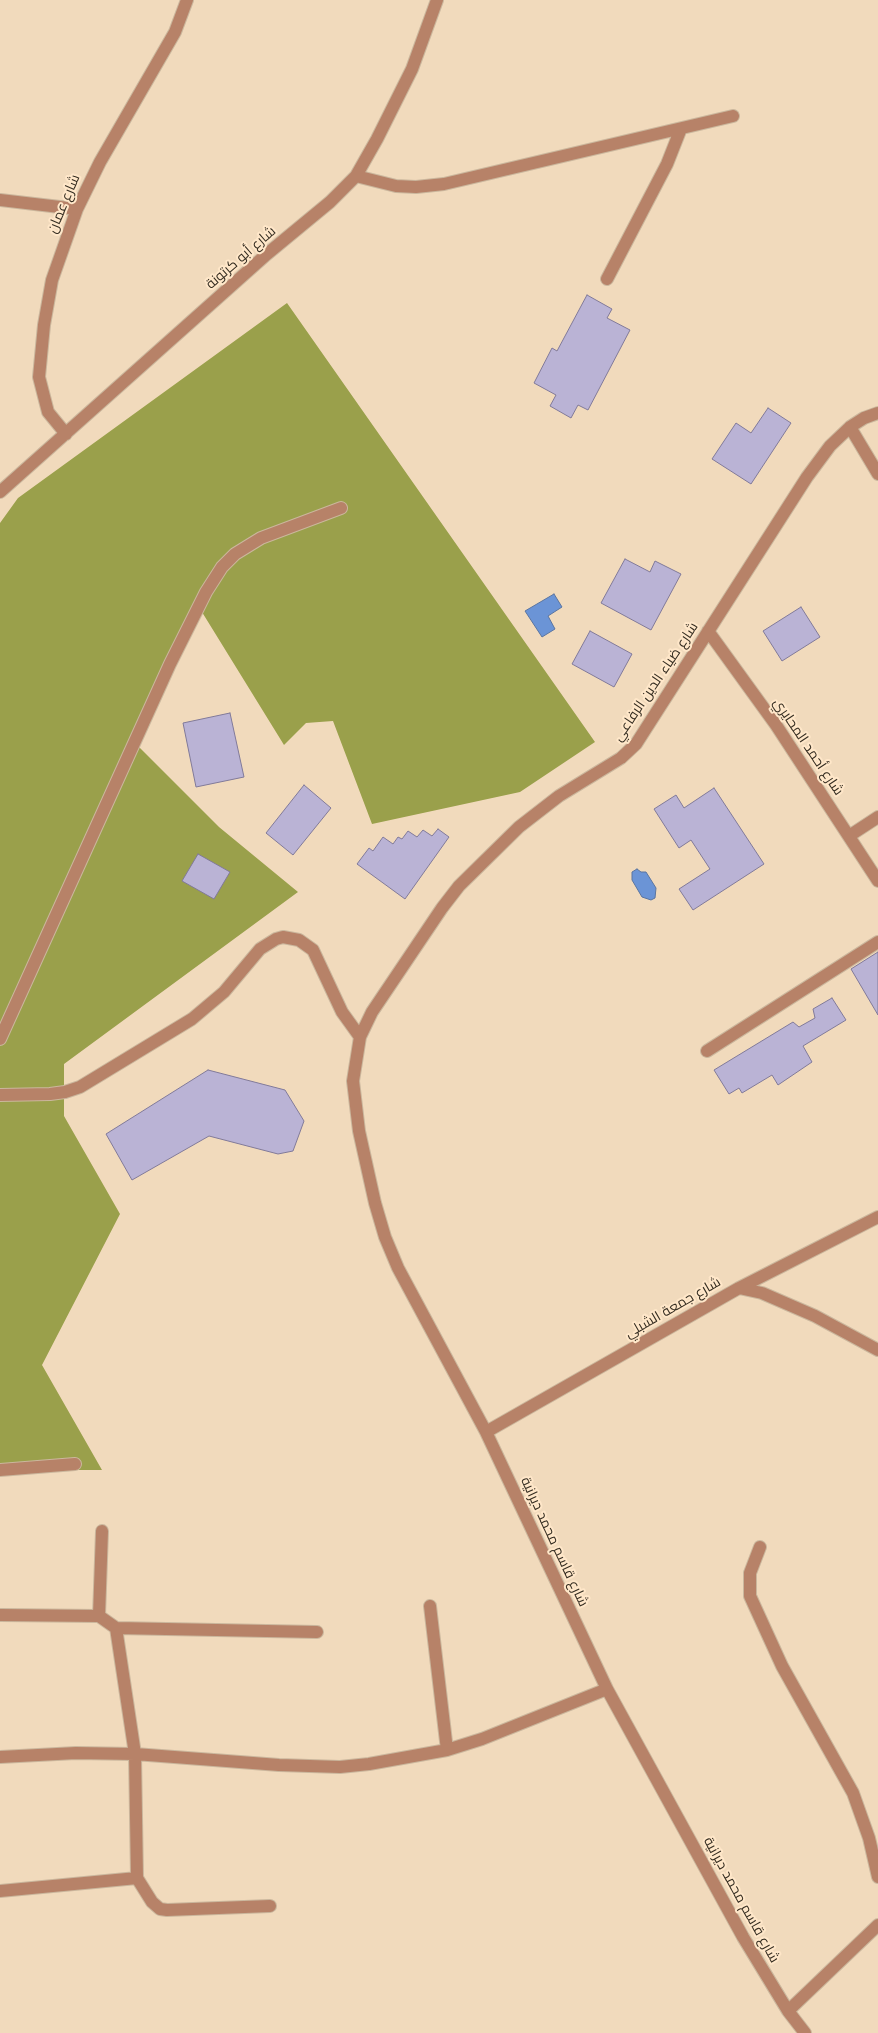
<!DOCTYPE html>
<html>
<head>
<meta charset="utf-8">
<style>
	body { margin:0 }
	canvas { display:block; background:#f1dabc }
</style>
</head>
<body>
<canvas width="878" height="2033"></canvas>
<script>
const g = document.querySelector('canvas').getContext('2d');
g.lineJoin = 'round';
function fillPath(path, color) { g.fillStyle = color; g.fill(path, 'evenodd'); }
const poly = rows => new Path2D(rows.map(r => 'M' + r).join(''));
function trace(path, color, width, dash) { g.strokeStyle = color; g.lineWidth = width; g.lineCap = dash ? 'butt' : 'round'; g.setLineDash(dash || []); g.stroke(path); }
function label(font, color, halo, rows, align = 'center') {
  g.font = font + ' Helvetica,Cairo,sans-serif'; g.lineWidth = 4; g.setLineDash([]); g.textBaseline = 'middle'; g.strokeStyle = halo; g.fillStyle = color; for (const [text, x, y, turn = 0] of rows) {
    g.save(); g.translate(x, y); g.rotate((+turn || 0) * Math.PI / 180); g.textAlign = isNaN(turn) ? turn : align; if (halo) g.strokeText(text, 0, 0); g.fillText(text, 0, 0); g.restore();
  }
}
fillPath(poly([
	[287,303,595,742,520,792,372,824,333,721,306,723,284,745,197,604,139,747,219,827,298,892,64,1064,64,1116,120,1214,42,1365,102,1470,0,1470,0,523,18,498]
]), '#9aa04b');
const water = poly([
	[554,594,562,607,548,616,555,629,542,637,525,611,554,594],
	[637,869,641,872,646,872,656,888,655,898,651,900,642,897,632,880,632,872,637,869]
]);
fillPath(water, '#6b94d6');
trace(water, '#5b75a0', 1);
const building = poly([
	[587,295,612,309,607,318,630,330,588,410,578,405,571,418,550,406,556,395,534,383,552,348,557,351,587,295],
	[768,408,791,423,751,484,712,459,736,423,751,433,768,408],
	[625,559,650,572,655,561,681,574,651,630,601,603,625,559],
	[801,607,820,637,782,661,763,631,801,607],
	[590,631,632,654,614,687,572,664,590,631],
	[230,713,244,777,196,787,183,723,230,713],
	[304,785,331,808,293,855,266,833,304,785],
	[714,788,764,864,693,910,679,889,710,869,691,840,679,848,654,809,676,795,684,808,714,788],
	[438,829,449,837,405,899,357,864,369,848,373,851,383,837,393,844,398,837,402,839,408,831,417,837,423,830,432,836,438,829],
	[198,854,230,872,214,899,182,881,198,854],
	[878,952,878,1015,851,969,878,952],
	[832,998,846,1020,803,1046,812,1062,778,1085,772,1075,742,1093,739,1088,729,1094,714,1070,793,1022,799,1027,815,1018,813,1009,832,998],
	[208,1070,285,1090,304,1121,293,1151,278,1154,209,1136,132,1180,106,1134,208,1070]
]);
fillPath(building, '#bab3d5');
trace(building, '#817a99', 1);
const minor = poly([
	[356,176,396,186,416,187,444,184,733,116],
	[0,200,77,209],
	[607,279,667,164,680,131],
	[850,427,878,474],
	[66,434,48,412,39,377,44,325,52,280,77,209,100,162,175,32,187,0],
	[0,492,267,254,330,202,356,176,377,139,412,69,437,0],
	[708,631,776,725,878,881],
	[849,836,878,817],
	[0,1039,170,664,206,592,222,567,235,554,261,538,341,508],
	[707,1051,878,942],
	[0,1095,50,1094,65,1092,80,1087,192,1019,224,992,260,949,276,939,283,937,299,940,313,950,342,1012,360,1037],
	[739,1288,762,1293,815,1316,878,1350],
	[486,1432,739,1288,878,1217],
	[0,1470,75,1464],
	[760,1547,750,1573,750,1596,782,1666,853,1793,869,1838,878,1877],
	[430,1606,447,1750],
	[0,1615,99,1616,116,1628,135,1754,137,1878,152,1902,160,1909,167,1910,270,1906],
	[99,1616,102,1531],
	[116,1628,317,1632],
	[0,1757,76,1753,135,1754,279,1765,340,1767,369,1764,447,1750,482,1739,607,1689],
	[0,1891,137,1878],
	[788,2011,878,1925],
	[805,2033,788,2011,743,1937,607,1689,486,1432,398,1268,385,1237,375,1203,359,1131,353,1081,360,1037,372,1012,442,908,459,886,519,827,559,796,621,758,636,744,807,477,830,446,850,427,864,418,878,413]
]);
trace(minor, '#cbb79d', 14);
trace(minor, '#b78268', 12);
label('14px', '#352d21', '#ffe7c9', [
	["شارع عمان",64,204,-67],
	["شارع أبو كرتونة",241,258,-41],
	["شارع ضياء الدين الرفاعي",656,682,-56],
	["شارع أحمد المحايري",808,747,56],
	["شارع جمعة الشبلي",673,1308,-30],
	["شارع قاسم محمد ديرانية",554,1542,65],
	["شارع قاسم محمد ديرانية",741,1900,61]
]);
</script>
</body>
</html>
